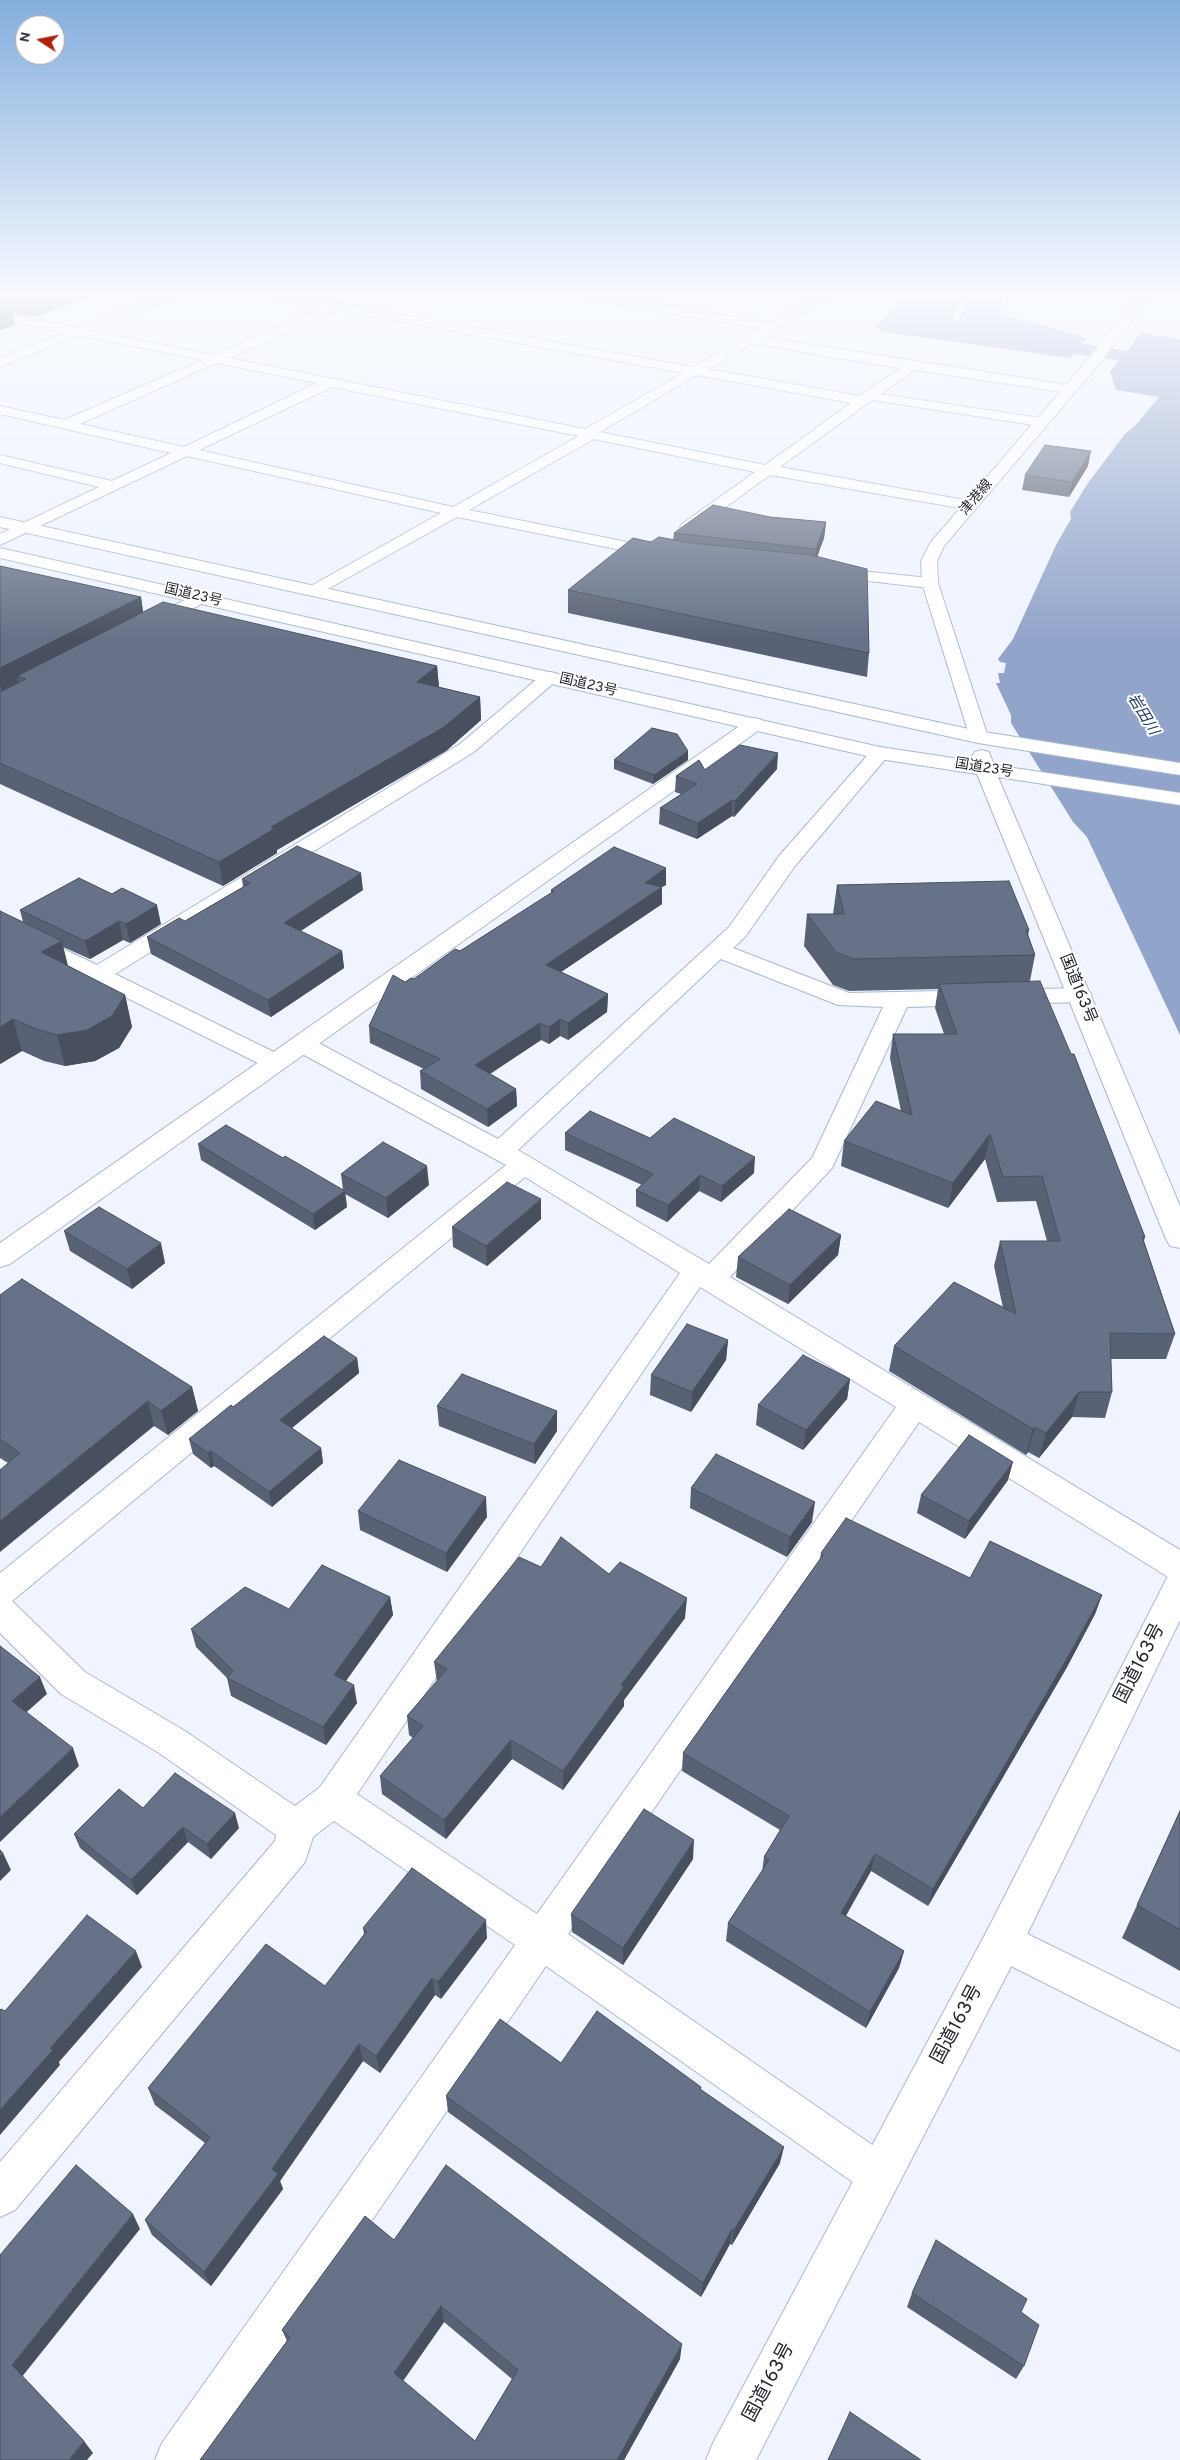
<!DOCTYPE html>
<html>
<head>
<meta charset="utf-8">
<style>
	body { margin:0 }
	#map { position:relative; width:1180px; height:2460px; overflow:hidden; background:#eff4ff; font-family:Overpass,sans-serif }
	canvas { display:block }
	.north { position:absolute; left:15px; top:15px; width:50px; height:50px; box-sizing:border-box; background:#fff; border:1px solid #a5a7ab; border-radius:50%; rotate:281deg; font-size:14px; font-weight:700; line-height:20px; text-align:center; color:#1f242d }
	.north::after { content:''; display:block; margin:auto; width:18px; height:22px; background:#b02206; clip-path:polygon(50% 0,100% 100%,50% 72%,0 100%) }
</style>
</head>
<body>
<div id="map">
<canvas width="1180" height="2460"></canvas>
<div class="north">N</div>
</div>
<script>
const g = document.querySelector('canvas').getContext('2d');
g.lineJoin = 'round';
function fillPath(path, color) { g.fillStyle = color; g.fill(path, 'evenodd'); }
const poly = rows => new Path2D(rows.map(r => 'M' + r).join(''));
function trace(path, color, width, dash) { g.strokeStyle = color; g.lineWidth = width; g.lineCap = dash ? 'butt' : 'round'; g.setLineDash(dash || []); g.stroke(path); }
function label(font, color, halo, rows, align = 'center') {
  g.font = font + ' Overpass,"Noto Sans JP",sans-serif'; g.lineWidth = 4; g.setLineDash([]); g.textBaseline = 'middle'; g.strokeStyle = halo; g.fillStyle = color; for (const [text, x, y, turn = 0] of rows) {
    g.save(); g.translate(x, y); g.rotate((+turn || 0) * Math.PI / 180); g.textAlign = isNaN(turn) ? turn : align; if (halo) g.strokeText(text, 0, 0); g.fillText(text, 0, 0); g.restore();
  }
}
fillPath(poly([
	[907,295,962,295,953,321,959,321,969,295,1003,297,999,313,1087,338,1082,344,1127,351,1141,333,1180,339,1180,1035,1087,837,1073,822,1011,723,1011,715,996,683,1000,683,998,673,1004,673,1006,663,1000,662,998,659,1013,639,1057,543,1071,519,1070,512,1088,483,1125,434,1136,425,1159,397,1116,390,1110,372,1119,360,1074,354,1070,358,883,332,876,327]
]), '#91a4c9');
const pedestrian = poly([
	[0,312,29,318,31,321,25,325,0,320,0,312]
]);
const minor = poly([
	[266,295,293,295,693,367,760,329,583,299,577,295,605,295,770,323,818,295,833,295,763,337,1069,385,1076,389,1069,393,914,370,881,394,1040,418,1047,422,1040,426,872,400,780,467,976,502,979,505,976,508,971,510,770,475,694,530,688,532,680,527,682,524,755,472,594,439,469,510,667,550,669,553,667,556,661,558,457,517,317,595,311,594,309,590,311,586,441,513,187,456,0,545,0,534,99,487,0,463,0,455,112,481,171,453,0,414,0,406,64,420,202,360,25,325,21,324,19,321,21,318,25,317,214,355,322,308,272,299,266,295],
	[337,310,683,373,585,429,229,358,337,310],
	[753,343,836,358,900,368,860,396,708,369,753,343],
	[216,363,317,383,184,447,80,424,216,363],
	[697,375,851,403,765,465,600,432,697,375],
	[332,387,579,436,453,507,199,450,332,387],
	[830,568,930,578,936,579,938,583,936,587,930,588,824,576,822,573,824,570,830,568],
	[201,592,207,593,209,597,207,601,156,628,144,628,141,624,144,620,201,592],
	[550,672,556,673,559,677,556,681,474,752,115,974,284,1057,287,1062,284,1067,275,1070,266,1067,0,935,0,919,97,965,460,744,544,673,550,672],
	[880,747,887,749,890,753,887,757,795,866,745,937,733,948,849,993,1080,988,1088,990,1092,995,1088,1000,1080,1002,907,1007,832,1168,730,1277,1180,1550,1180,1581,1168,1577,919,1422,568,1934,894,2160,901,2175,894,2190,879,2197,864,2190,546,1966,208,2460,155,2460,162,2443,515,1945,334,1821,313,1837,305,1862,15,2210,0,2217,0,2162,275,1841,276,1835,159,1753,61,1694,0,1633,0,1573,506,1165,293,1049,290,1044,293,1039,302,1037,311,1039,498,1139,729,927,779,856,873,749,880,747],
	[721,959,838,1005,883,1007,812,1158,709,1264,518,1150,721,959],
	[525,1177,680,1273,320,1787,295,1806,185,1731,85,1672,12,1601,525,1177],
	[700,1287,896,1407,537,1914,357,1794,700,1287],
	[1003,1922,1180,2009,1180,2051,989,1955,983,1941,989,1927,1003,1922]
]);
const tertiary = poly([
	[163,295,180,295,0,367,0,358,163,295],
	[755,718,762,720,765,724,762,728,10,1264,0,1267,0,1243,748,720,755,718]
]);
const secondary = poly([
	[1140,295,1152,295,1099,364,944,546,937,561,938,583,988,737,985,741,971,741,922,583,921,561,931,542,1089,358,1140,295]
]);
const trunk = poly([
	[0,517,978,731,1180,763,1180,775,978,743,0,527,0,517],
	[0,548,880,747,973,761,972,756,975,752,982,750,989,752,994,765,1180,793,1180,805,998,777,1180,1206,1180,1248,1170,1246,1166,1239,977,774,880,759,0,558,0,548],
	[1180,1572,1180,1620,1017,1955,756,2460,706,2460,713,2443,989,1927,1168,1576,1180,1572]
]);
trace(pedestrian, '#abb8d0', 2);
trace(minor, '#abb8d0', 2);
trace(tertiary, '#abb8d0', 2);
trace(secondary, '#abb8d0', 2);
trace(trunk, '#abb8d0', 2);
fillPath(pedestrian, '#fff');
fillPath(minor, '#fff');
fillPath(tertiary, '#fff');
fillPath(secondary, '#fff');
fillPath(trunk, '#fff');
fillPath(poly([
	[0,295,94,295,35,317,12,313,15,325,0,330],
	[1088,466,1069,497,1022,490,1025,475],
	[770,517,826,522,824,538,817,557,869,653,867,677,568,613,568,590,651,542,673,540,674,533],
	[0,566,141,597,143,612,437,666,439,687,480,697,481,720,446,751,277,850,277,853,223,886,0,784],
	[614,760,688,760,653,784,614,769],
	[777,769,734,817,732,816,697,839,659,824,660,808,681,794,675,792,676,776,705,770],
	[666,868,666,885,662,887,662,904,561,972,608,994,607,1012,568,1040,560,1036,549,1044,541,1040,490,1074,516,1089,517,1106,488,1127,421,1089,420,1071,424,1069,370,1043,369,1026,405,982,414,979,460,951,551,893,551,890],
	[242,879,363,890,301,931,342,951,344,968,271,1017,151,954,147,937,185,921,243,887],
	[837,885,1029,930,1028,936,1035,955,1030,981,1145,1237,1144,1241,1175,1334,1166,1359,1111,1359,1112,1392,1105,1418,1072,1417,1039,1458,1028,1452,1026,1455,889,1371,894,1346,1003,1308,994,1266,1000,1241,1047,1241,1036,1201,997,1202,985,1159,948,1208,841,1166,844,1141,901,1111,890,1058,893,1034,944,1034,935,1008,938,989,849,991,833,985,804,946,807,914,833,914],
	[20,910,161,924,130,943,123,940,90,959,63,947,68,966,125,995,132,1027,119,1048,95,1061,65,1066,44,1061,22,1051,0,1064,23,922],
	[565,1133,650,1138,754,1173,721,1202,699,1191,667,1222,636,1206,636,1190,642,1185,565,1150],
	[198,1144,283,1158,343,1190,341,1174,429,1185,388,1218,345,1194,347,1207,315,1230,201,1160],
	[541,1219,487,1266,453,1247,452,1227],
	[64,1231,165,1263,132,1289,70,1251],
	[841,1235,838,1255,788,1304,736,1277,738,1257],
	[0,1295,192,1387,198,1411,168,1435,154,1426,8,1463,0,1458],
	[728,1340,726,1360,691,1412,650,1395,651,1375],
	[357,1358,359,1373,292,1428,321,1448,323,1463,272,1507,214,1466,211,1468,193,1454,189,1439,233,1407],
	[850,1379,847,1399,803,1450,756,1425,758,1405],
	[437,1406,557,1411,557,1431,535,1464,439,1426],
	[1008,1480,965,1539,917,1513,921,1495],
	[691,1488,812,1522,787,1557,690,1508],
	[358,1511,487,1517,447,1572,360,1530],
	[821,1553,970,1578,1102,1595,1095,1614,1067,1667,928,1906,871,1871,846,1916,904,1951,899,1968,866,2028,726,1941,728,1923,762,1872,764,1857,780,1830,682,1771,683,1753,820,1559],
	[541,1567,609,1574,685,1618,624,1700,624,1706,563,1790,512,1759,446,1839,382,1794,380,1776,413,1738,409,1735,407,1716,437,1682,434,1662],
	[390,1597,393,1615,346,1681,357,1703,326,1745,231,1696,227,1678,196,1647,191,1629,289,1609],
	[143,1808,239,1828,211,1859,188,1842,137,1895,80,1848,74,1834],
	[1180,1811,1180,1971,1122,1938],
	[693,1859,623,1965,572,1932,571,1914],
	[363,1928,487,1938,441,1999,435,1995,380,2073,363,2061,280,2181,283,2189,211,2286,152,2235,145,2220,205,2143,155,2105,148,2088,325,1986,364,1934],
	[561,2063,701,2087,701,2090,780,2163,732,2245,730,2244,701,2297,448,2112,446,2096],
	[394,2240,680,2359,624,2460,200,2460,287,2341,282,2330],
	[444,2322,512,2379,475,2441,403,2381],
	[912,2293,1021,2312,1024,2366,1016,2379,907,2307]
]), '#596275');
fillPath(poly([
	[48,295,94,295,35,317,32,301],
	[11,309,15,325,0,330,0,313],
	[1091,451,1088,466,1069,497,1072,482],
	[826,522,824,538,814,565,816,549],
	[141,597,144,619,17,676,18,684,2,692,0,685,0,668],
	[437,666,439,688,417,682],
	[480,697,481,720,446,751,277,850,277,853,223,886,219,862,271,827],
	[688,751,688,760,653,784,654,775],
	[778,753,777,769,734,817,735,801],
	[732,800,732,816,697,839,698,823],
	[666,868,666,885,662,887,662,904,546,982,546,965,645,883],
	[361,873,363,890,286,940,284,923],
	[157,905,161,924,130,943,126,924],
	[119,921,123,940,90,959,85,941],
	[62,941,69,971,41,952],
	[342,951,344,968,271,1017,268,1000],
	[608,994,607,1012,568,1040,568,1023],
	[125,995,132,1027,119,1048,95,1061,65,1066,57,1035],
	[13,1019,22,1051,0,1064,0,1027],
	[560,1019,560,1036,549,1044,549,1027],
	[540,1023,541,1040,476,1083,475,1065],
	[516,1089,517,1106,488,1127,487,1109],
	[990,1134,985,1159,948,1208,953,1183],
	[755,1157,754,1173,721,1202,722,1186],
	[427,1166,429,1185,388,1218,386,1198],
	[700,1175,699,1191,667,1222,668,1205],
	[345,1191,347,1207,315,1230,313,1214],
	[541,1199,541,1219,487,1266,486,1246],
	[841,1235,838,1255,788,1304,790,1285],
	[161,1243,165,1263,132,1289,127,1269],
	[728,1340,726,1360,691,1412,692,1392],
	[357,1358,359,1373,283,1435,280,1420],
	[850,1379,847,1399,803,1450,806,1430],
	[192,1387,198,1411,168,1435,161,1411],
	[1079,1392,1072,1417,1039,1458,1046,1433],
	[148,1401,154,1426,0,1552,0,1521],
	[557,1411,557,1431,535,1464,534,1444],
	[1035,1427,1028,1452,1026,1455,1033,1429],
	[321,1448,323,1463,272,1507,269,1492],
	[211,1451,214,1466,211,1468,208,1453],
	[1013,1462,1008,1480,965,1539,969,1521],
	[486,1497,487,1517,447,1572,446,1553],
	[815,1502,812,1522,787,1557,790,1537],
	[1102,1595,1095,1614,1067,1667,928,1906,933,1889],
	[390,1597,393,1615,337,1693,334,1675],
	[687,1598,685,1618,624,1700,624,1706,563,1790,563,1771,621,1685],
	[40,1677,47,1694,20,1718,12,1701],
	[354,1685,357,1703,326,1745,323,1727],
	[511,1740,512,1759,446,1839,444,1820],
	[73,1748,79,1766,0,1842,0,1817],
	[235,1813,239,1828,211,1859,207,1844],
	[183,1827,188,1842,137,1895,131,1880],
	[694,1840,693,1859,623,1965,623,1948],
	[3,1853,11,1870,0,1881,0,1856],
	[875,1854,871,1871,837,1930,841,1913],
	[486,1920,487,1938,441,1999,438,1982],
	[136,1951,142,1967,59,2062,60,2065,0,2135,0,2110,50,2048],
	[904,1951,899,1968,866,2028,870,2012],
	[432,1978,435,1995,380,2073,376,2056],
	[359,2044,363,2061,280,2181,283,2189,211,2286,204,2272,272,2169],
	[784,2147,780,2163,732,2245,734,2230],
	[133,2214,140,2229,21,2378,12,2365],
	[732,2229,730,2244,701,2297,703,2283],
	[441,2306,444,2322,398,2388,394,2373],
	[682,2344,680,2359,624,2460,617,2460],
	[84,2441,93,2453,87,2460,69,2460]
]), '#48505f');
const building = poly([
	[0,295,48,295,32,301,0,295],
	[0,306,11,309,0,313,0,306],
	[1045,445,1091,451,1072,482,1025,475,1045,445],
	[713,505,770,517,826,522,816,549,674,533,713,505],
	[659,537,691,543,811,555,867,569,869,653,568,590,633,538,651,542,659,537],
	[0,566,141,597,0,668,0,566],
	[163,602,437,666,417,682,480,697,444,727,271,827,274,829,219,862,0,763,0,692,26,679,17,676,163,602],
	[652,728,677,734,688,751,654,775,614,760,652,728],
	[740,745,778,753,735,801,732,800,698,823,660,808,697,784,676,776,699,760,705,770,740,745],
	[297,846,361,873,284,923,342,951,268,1000,147,937,179,918,185,921,250,883,242,879,297,846],
	[614,847,666,868,645,883,662,887,546,965,608,994,568,1023,560,1019,549,1027,540,1023,475,1065,516,1089,487,1109,420,1071,440,1059,369,1026,393,975,405,982,411,978,414,979,455,949,460,951,554,891,551,890,614,847],
	[79,878,112,894,122,888,157,905,126,924,119,921,85,941,20,910,79,878],
	[1009,881,1029,930,1026,930,1035,955,853,959,836,952,807,914,844,914,837,885,1009,881],
	[0,911,62,941,41,952,125,995,112,1016,87,1030,57,1035,36,1029,13,1019,0,1027,0,911],
	[1040,981,1071,1054,1074,1054,1145,1237,1142,1237,1175,1334,1110,1333,1112,1392,1079,1392,1046,1433,1035,1427,1033,1429,894,1346,954,1282,1016,1314,1000,1241,1060,1241,1042,1176,1003,1177,990,1134,953,1183,844,1141,876,1101,912,1115,893,1034,957,1034,939,984,1040,981],
	[590,1111,650,1138,674,1118,755,1157,722,1186,700,1175,668,1205,636,1190,653,1174,565,1133,590,1111],
	[226,1125,283,1158,285,1156,345,1191,313,1214,198,1144,226,1125],
	[383,1142,427,1166,386,1198,341,1174,383,1142],
	[507,1182,541,1199,486,1246,452,1227,507,1182],
	[99,1207,161,1243,127,1269,64,1231,99,1207],
	[789,1209,841,1235,790,1285,738,1257,789,1209],
	[22,1279,192,1387,161,1411,148,1401,0,1521,0,1470,20,1453,0,1439,0,1295,22,1279],
	[687,1324,728,1340,692,1392,651,1375,687,1324],
	[324,1336,357,1358,280,1420,321,1448,269,1492,211,1451,208,1453,189,1439,231,1405,233,1407,324,1336],
	[803,1355,850,1379,806,1430,758,1405,803,1355],
	[462,1374,557,1411,534,1444,437,1406,462,1374],
	[969,1435,1013,1462,969,1521,921,1495,969,1435],
	[716,1454,815,1502,790,1537,691,1488,716,1454],
	[399,1460,486,1497,446,1553,358,1511,399,1460],
	[846,1518,970,1578,990,1541,1102,1595,1073,1648,933,1889,875,1854,841,1913,904,1951,870,2012,728,1923,769,1860,764,1857,789,1816,683,1753,823,1555,821,1553,846,1518],
	[561,1537,609,1574,620,1562,687,1598,621,1685,624,1687,563,1771,511,1740,444,1820,380,1776,423,1726,407,1716,447,1669,434,1662,519,1557,541,1567,561,1537],
	[322,1565,390,1597,334,1675,354,1685,323,1727,227,1678,233,1671,191,1629,245,1587,289,1609,322,1565],
	[0,1646,40,1677,12,1701,73,1748,0,1817,0,1646],
	[175,1773,235,1813,207,1844,183,1827,131,1880,74,1834,119,1789,143,1808,175,1773],
	[644,1809,694,1840,623,1948,571,1914,644,1809],
	[1180,1811,1180,1930,1137,1905,1180,1811],
	[0,1850,3,1853,0,1856,0,1850],
	[412,1868,486,1920,438,1982,432,1978,376,2056,359,2044,272,2169,278,2174,204,2272,145,2220,210,2137,148,2088,266,1944,325,1986,367,1931,363,1928,412,1868],
	[87,1915,136,1951,50,2048,53,2050,0,2110,0,2010,1,2009,5,2011,87,1915],
	[597,2011,701,2087,700,2089,784,2147,734,2230,732,2229,703,2283,446,2096,500,2019,561,2063,597,2011],
	[76,2165,133,2214,12,2365,84,2441,69,2460,0,2460,0,2255,76,2165],
	[446,2165,682,2344,617,2460,200,2460,290,2337,282,2330,365,2216,394,2240,446,2165],
	[441,2306,518,2370,475,2441,394,2373,441,2306],
	[936,2240,1027,2299,1021,2312,1039,2325,1024,2366,912,2293,936,2240],
	[850,2412,921,2460,828,2460,850,2412]
]);
fillPath(building, '#677288');
trace(building, '#48505f', 1);
const sky = g.createLinearGradient(0, 0, 0, 640);
sky.addColorStop(0, '#85aedc');
sky.addColorStop(0.46, '#f8faff');
sky.addColorStop(1, '#f8faff00');
g.fillStyle = sky;
g.fillRect(0, 0, 1180, 640);
label('14px', '#1f242d', '#fff', [
	["津港線",977,498,-50],
	["国道23号",193,596,13],
	["国道23号",588,686,13],
	["国道23号",984,769,9]
]);
label('italic 15px', '#223a6a', '#fff', [
	["岩田川",1142,715,59]
]);
label('16px', '#1f242d', '#fff', [
	["国道163号",1077,989,68]
]);
label('19px', '#1f242d', '#fff', [
	["国道163号",1141,1664,-63],
	["国道163号",958,2025,-62],
	["国道163号",770,2383,-62]
]);
</script>
</body>
</html>
